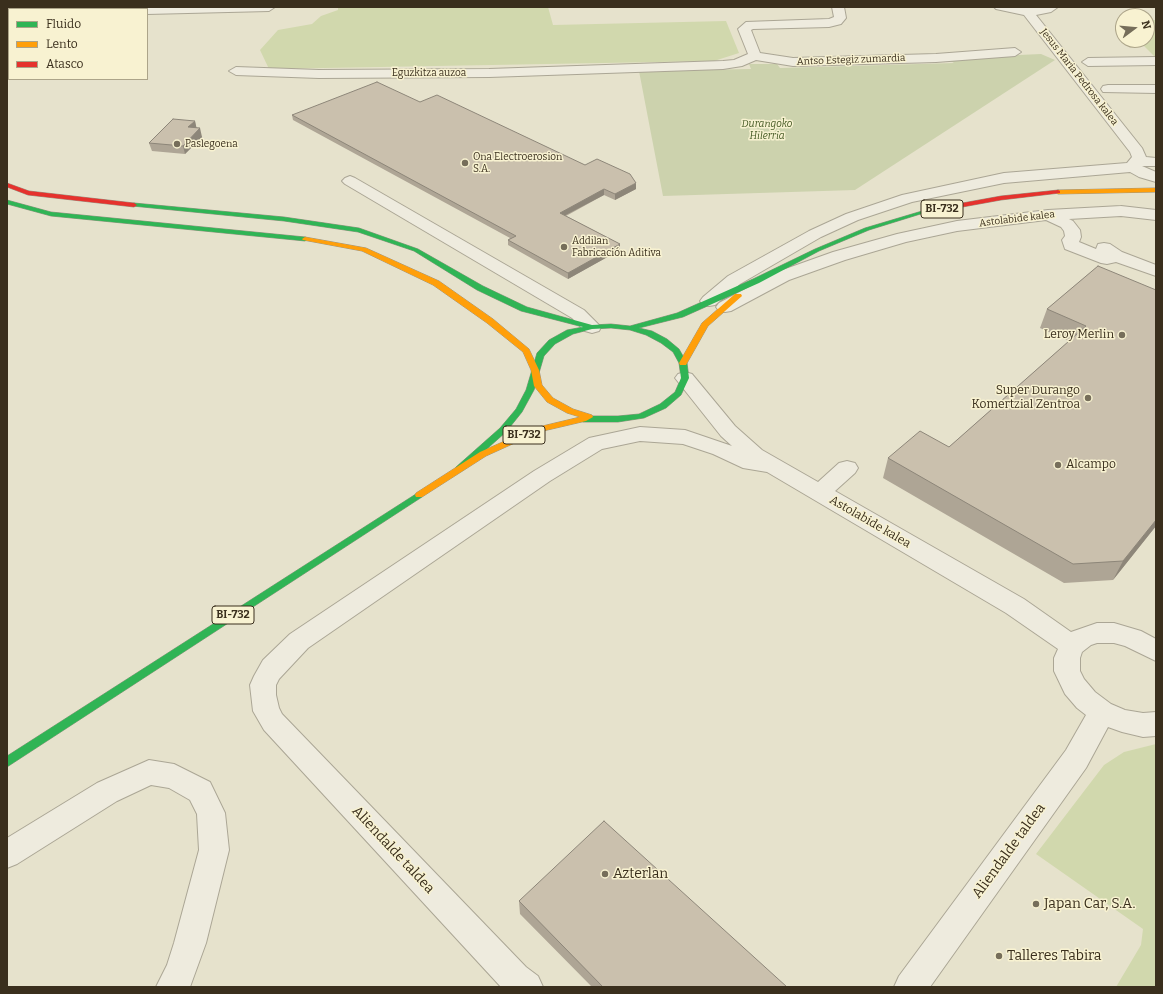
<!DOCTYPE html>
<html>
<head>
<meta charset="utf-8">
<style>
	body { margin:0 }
	#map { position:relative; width:1163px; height:994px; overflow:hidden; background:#e6e2cc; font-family:Bitter,serif }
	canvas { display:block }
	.frame { position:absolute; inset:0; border:8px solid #3a2f1d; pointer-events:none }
	.legend { position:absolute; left:8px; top:8px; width:140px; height:72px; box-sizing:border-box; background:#f8f2d1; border:1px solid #aca489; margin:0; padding:5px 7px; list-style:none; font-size:12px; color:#3a2f1d }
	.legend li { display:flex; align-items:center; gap:8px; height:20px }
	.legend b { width:20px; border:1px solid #aca489 }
	.north { position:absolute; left:1115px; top:8px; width:40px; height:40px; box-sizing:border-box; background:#f8f2d1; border:1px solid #aca489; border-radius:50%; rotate:74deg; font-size:11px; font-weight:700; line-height:16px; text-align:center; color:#3a2f1d }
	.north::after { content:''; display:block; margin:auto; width:14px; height:18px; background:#766e5a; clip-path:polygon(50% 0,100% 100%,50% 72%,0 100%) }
</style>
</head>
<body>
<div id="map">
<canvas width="1163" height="994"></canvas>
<div class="frame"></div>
<ul class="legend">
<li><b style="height:5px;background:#30b455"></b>Fluido</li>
<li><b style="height:5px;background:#ff9f0a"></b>Lento</li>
<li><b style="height:5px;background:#e5322d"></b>Atasco</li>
</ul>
<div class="north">N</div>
</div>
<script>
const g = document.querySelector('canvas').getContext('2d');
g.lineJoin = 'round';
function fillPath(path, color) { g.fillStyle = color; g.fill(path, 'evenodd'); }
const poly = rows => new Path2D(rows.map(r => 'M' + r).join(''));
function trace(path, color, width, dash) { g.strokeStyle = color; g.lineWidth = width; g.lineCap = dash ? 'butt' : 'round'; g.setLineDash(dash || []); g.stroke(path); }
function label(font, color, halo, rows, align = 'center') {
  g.font = font + ' Bitter,serif'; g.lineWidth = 3; g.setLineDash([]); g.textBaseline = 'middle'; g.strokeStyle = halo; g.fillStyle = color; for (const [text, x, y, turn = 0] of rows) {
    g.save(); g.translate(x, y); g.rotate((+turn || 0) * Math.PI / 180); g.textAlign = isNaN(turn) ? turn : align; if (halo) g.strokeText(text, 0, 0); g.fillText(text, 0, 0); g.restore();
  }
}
fillPath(poly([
	[383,7,548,7,553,25,726,21,739,53,714,61,269,69,260,50,278,30,312,24,321,16,338,10,338,8],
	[1147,20,1156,20,1156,58,1138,40,1147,40],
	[1156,744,1156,987,1116,987,1141,945,1143,929,1036,854,1104,765,1124,752]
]), '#d1d8ad');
fillPath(poly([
	[1041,54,1055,60,855,190,663,196,639,71,751,69,749,64,777,64,780,68,954,63,949,60,953,58]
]), '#ccd2ad');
const street = poly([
	[23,7,36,7,34,9,21,9,23,7],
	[46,7,59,7,57,9,44,9,46,7],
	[145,7,275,7,269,11,147,14,147,9,142,9,145,7],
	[832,7,844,7,846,18,841,24,829,27,753,29,751,30,760,53,793,58,936,54,1015,48,1021,52,1015,56,936,62,793,66,756,60,742,66,723,69,489,77,319,78,236,75,229,71,236,67,319,70,489,69,723,61,734,60,748,54,738,29,746,22,829,19,834,17,832,7],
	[994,7,1028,8,1058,7,1051,12,1036,15,1142,148,1146,157,1156,158,1156,166,1142,166,1156,172,1156,182,1139,177,1130,172,1004,183,912,202,858,220,821,237,740,284,715,305,709,306,703,305,700,301,703,297,728,276,809,231,846,214,902,195,1004,173,1127,163,1132,157,1130,152,1024,15,996,9,994,7],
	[9,29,9,37,7,38,7,30,9,29],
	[1156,57,1156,65,1088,66,1082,62,1088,58,1156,57],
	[1108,85,1156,85,1156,93,1103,92,1101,89,1103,86,1108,85],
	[350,176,355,178,584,310,601,327,599,331,592,333,585,331,572,318,345,184,342,181,345,178,350,176],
	[1121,206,1156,210,1156,220,1121,216,1069,219,1073,221,1080,230,1081,237,1079,242,1096,249,1098,244,1104,243,1110,244,1122,252,1156,265,1156,276,1116,262,1107,264,1101,263,1065,249,1062,240,1065,236,1064,231,1061,227,1046,220,957,231,906,242,845,260,789,280,731,311,725,312,719,311,716,307,719,303,777,272,833,252,897,234,957,221,1048,210,1121,206],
	[685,372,692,374,735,426,762,450,818,482,839,463,847,461,855,463,858,468,855,473,835,491,1024,599,1071,632,1097,623,1114,623,1141,631,1156,639,1156,661,1125,646,1114,643,1097,643,1091,645,1082,652,1080,658,1080,671,1084,679,1095,692,1111,704,1125,710,1143,713,1156,712,1156,736,1143,737,1122,732,1108,727,1086,768,930,987,894,987,899,976,1066,750,1086,715,1077,708,1065,694,1054,671,1054,658,1058,649,1006,613,767,472,743,468,713,454,683,444,640,441,602,449,550,481,308,648,279,679,276,685,276,695,279,708,282,714,526,967,538,976,543,987,501,987,264,730,253,711,250,685,254,676,263,660,290,634,534,471,589,438,640,427,685,430,732,446,721,436,675,378,678,374,685,372],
	[149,760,174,764,210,782,225,813,229,850,206,943,190,987,156,987,167,965,174,943,199,850,197,814,190,800,169,788,151,785,117,801,17,864,7,868,7,838,97,783,149,760]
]);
const fast = poly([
	[7,200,51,212,305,237,308,239,305,241,51,216,7,204,7,200],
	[134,203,284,217,359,228,418,249,483,286,527,307,592,325,611,324,630,326,677,313,753,279,815,249,865,228,922,211,927,212,869,230,819,251,759,283,683,317,639,328,652,331,667,339,679,349,687,363,689,378,681,395,666,408,644,418,618,422,583,422,579,419,583,416,618,416,639,414,660,404,675,392,681,378,679,363,673,352,661,343,646,335,630,330,611,328,592,329,573,334,555,344,544,356,534,390,522,412,506,432,462,471,459,472,456,471,455,469,456,467,500,428,516,409,526,390,537,353,549,340,567,330,583,327,521,311,477,290,414,251,358,232,284,221,132,206,131,205,134,203],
	[419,492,423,495,422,497,7,767,7,756,419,492]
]);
const slow = poly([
	[1156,188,1156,192,1058,194,1055,192,1058,190,1156,188],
	[305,237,366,248,439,281,493,319,529,349,539,370,542,385,553,398,573,409,592,415,593,417,586,421,539,432,486,456,422,497,416,497,415,495,416,493,480,452,534,428,580,417,567,413,547,402,534,386,531,370,523,352,487,323,433,285,362,251,303,240,302,239,305,237],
	[735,294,741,294,742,296,708,326,686,365,680,365,679,363,702,323,735,294]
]);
const jam = poly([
	[7,183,29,191,134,203,137,205,134,207,28,195,7,187,7,183],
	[1058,190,1060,191,1060,193,1001,200,924,214,921,212,924,210,1001,196,1058,190]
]);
trace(street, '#aba695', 2);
trace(fast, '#9b9686', 1);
trace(slow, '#9b9686', 1);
trace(jam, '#9b9686', 1);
fillPath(street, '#eeebde');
fillPath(fast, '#30b455');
fillPath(slow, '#ff9f0a');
fillPath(jam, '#e5322d');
fillPath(poly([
	[420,102,636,189,615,200,604,195,566,216,620,244,620,250,568,279,508,245,508,240,510,238,293,120,292,115],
	[195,121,196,128,202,137,185,154,152,151,149,143],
	[1098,266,1156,526,1113,580,1064,583,883,478,888,458,949,447,1069,341,1040,328,1047,309],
	[519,901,787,987,592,987,520,914]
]), '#aea595');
fillPath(poly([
	[195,121,197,130,188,127],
	[200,128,202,137,185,154,183,146],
	[636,183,636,189,615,200,615,194],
	[604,189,604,195,560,218,560,213],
	[620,244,620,250,568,279,568,273],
	[1156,520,1156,526,1113,580,1123,561]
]), '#8d8679');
const building = poly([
	[377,82,420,102,437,95,585,165,597,159,630,174,636,183,615,194,604,189,560,213,620,244,568,273,508,240,516,236,292,115,377,82],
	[173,119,195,121,188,127,200,128,183,146,149,143,173,119],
	[1098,266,1156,290,1156,520,1123,561,1073,564,888,458,920,431,949,447,1086,326,1047,309,1098,266],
	[604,821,787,987,603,987,519,901,604,821]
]);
fillPath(building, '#cac0ad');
trace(building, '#8d8679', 1);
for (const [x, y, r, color] of [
	[177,144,4,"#766e5a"],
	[465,163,4,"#766e5a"],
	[564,247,4,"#766e5a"],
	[1122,335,4,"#766e5a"],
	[1088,398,4,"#766e5a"],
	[1058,465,4,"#766e5a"],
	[605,874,4,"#766e5a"],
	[1036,904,4,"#766e5a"],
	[999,956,4,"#766e5a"]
]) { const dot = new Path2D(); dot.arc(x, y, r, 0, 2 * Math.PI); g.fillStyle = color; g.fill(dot); trace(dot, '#f8f2d1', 1.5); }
label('10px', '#3a2f1d', '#f8f2d1', [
	["Antso Estegiz zumardia",851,60,-2],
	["Eguzkitza auzoa",429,73],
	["Jesus Maria Pedrosa kalea",1079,77,52],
	["Astolabide kalea",1017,219,-7]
]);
label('italic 10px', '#435822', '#f8f2d1', [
	["Durangoko",767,124],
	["Hilerria",767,136]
]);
label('10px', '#3a2f1d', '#f8f2d1', [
	["Paslegoena",185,144],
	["Ona Electroerosion",473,157],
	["S.A.",473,169],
	["Addilan",572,241],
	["Fabricación Aditiva",572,253]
], 'left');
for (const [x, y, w] of [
	[942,209,42],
	[524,435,42],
	[233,615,42]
]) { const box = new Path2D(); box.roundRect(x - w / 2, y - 9, w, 18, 3); g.fillStyle = '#f8f2d1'; g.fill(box); trace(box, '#3a2f1d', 1); }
label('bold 11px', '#3a2f1d', null, [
	["BI-732",942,209],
	["BI-732",524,435],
	["BI-732",233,615]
]);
label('12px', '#3a2f1d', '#f8f2d1', [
	["Leroy Merlin",1114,335],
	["Super Durango",1080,391],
	["Komertzial Zentroa",1080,405],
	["Alcampo",1066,465,"left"]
], 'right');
label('12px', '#3a2f1d', '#f8f2d1', [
	["Astolabide kalea",870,522,30]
]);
label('14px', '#3a2f1d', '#f8f2d1', [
	["Aliendalde taldea",393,850,47],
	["Aliendalde taldea",1009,851,-54]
]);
label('14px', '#3a2f1d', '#f8f2d1', [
	["Azterlan",613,874],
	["Japan Car, S.A.",1044,904],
	["Talleres Tabira",1007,956]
], 'left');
</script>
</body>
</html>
